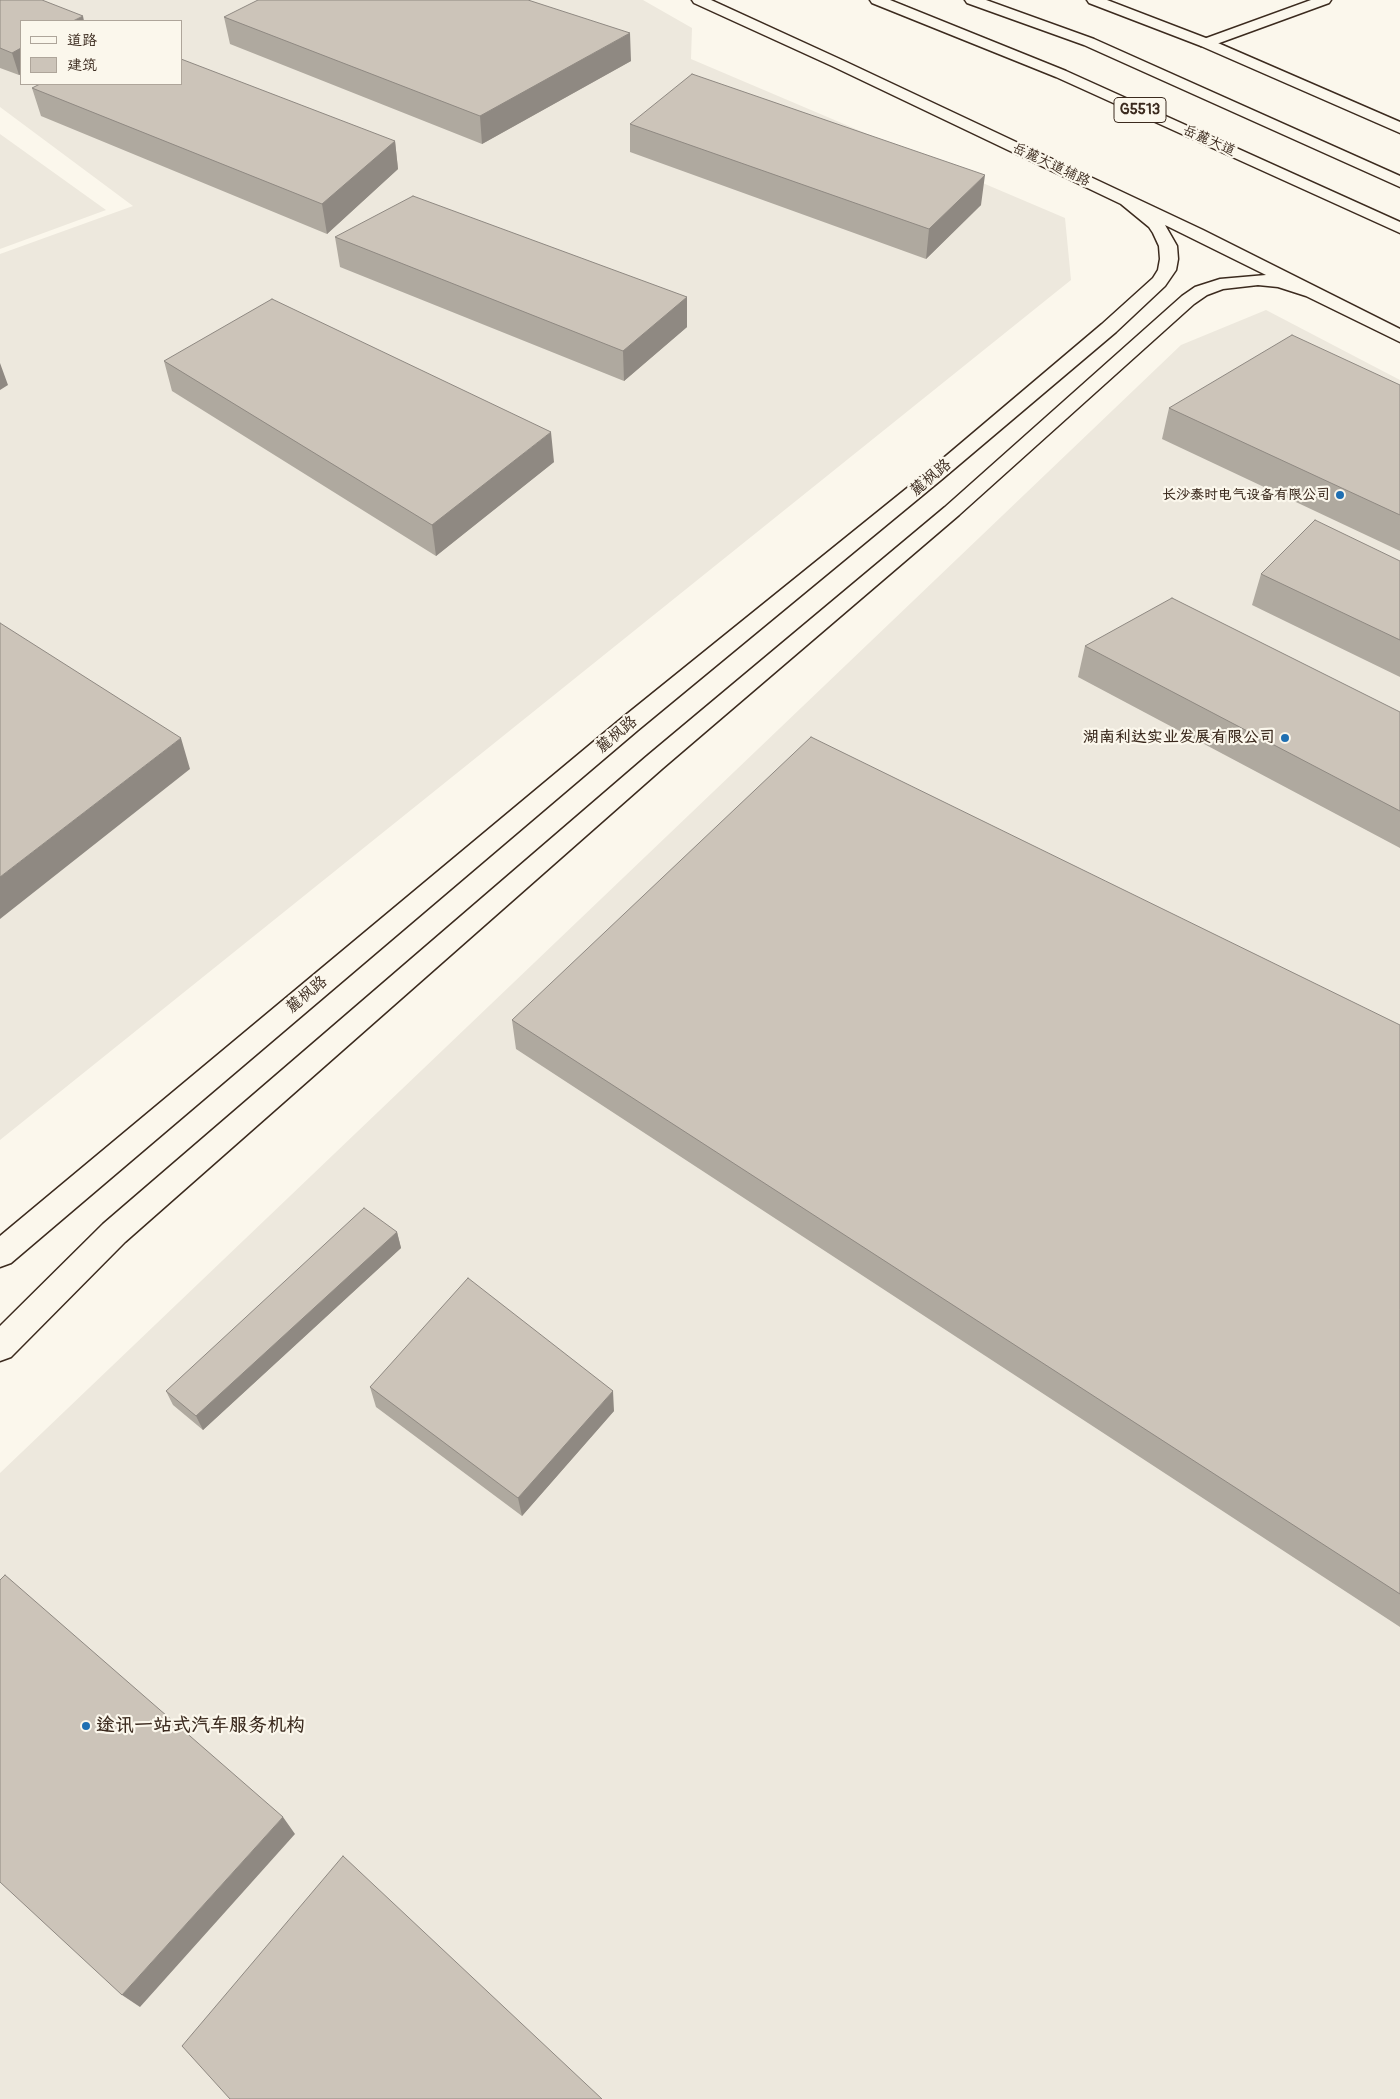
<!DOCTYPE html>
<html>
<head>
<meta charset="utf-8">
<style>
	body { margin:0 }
	#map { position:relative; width:1400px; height:2099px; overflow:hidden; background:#fbf7ec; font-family:Pangolin,"LXGW WenKai TC",sans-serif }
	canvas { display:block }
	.legend { position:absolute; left:20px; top:20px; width:162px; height:65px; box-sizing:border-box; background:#fbf7ec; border:1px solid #aea59a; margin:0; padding:6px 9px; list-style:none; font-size:15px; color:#3b2a1e }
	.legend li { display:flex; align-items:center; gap:10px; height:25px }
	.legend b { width:25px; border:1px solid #aea59a }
</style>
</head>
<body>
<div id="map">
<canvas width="1400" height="2099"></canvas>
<ul class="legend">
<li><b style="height:6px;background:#fbf7ec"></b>道路</li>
<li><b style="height:14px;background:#ccc4b9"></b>建筑</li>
</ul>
</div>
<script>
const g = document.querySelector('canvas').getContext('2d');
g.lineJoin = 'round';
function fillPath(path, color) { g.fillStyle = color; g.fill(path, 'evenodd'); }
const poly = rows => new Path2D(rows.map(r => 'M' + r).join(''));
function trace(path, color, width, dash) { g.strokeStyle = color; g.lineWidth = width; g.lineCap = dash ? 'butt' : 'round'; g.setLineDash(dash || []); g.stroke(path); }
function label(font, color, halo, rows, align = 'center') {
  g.font = font + ' Pangolin,"LXGW WenKai TC",sans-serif'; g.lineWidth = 4.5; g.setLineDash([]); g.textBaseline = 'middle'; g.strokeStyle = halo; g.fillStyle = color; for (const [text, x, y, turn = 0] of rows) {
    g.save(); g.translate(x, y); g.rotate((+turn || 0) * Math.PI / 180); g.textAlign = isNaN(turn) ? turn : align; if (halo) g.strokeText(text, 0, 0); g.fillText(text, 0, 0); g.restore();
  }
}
fillPath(poly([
	[0,0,643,0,692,28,691,59,1065,218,1071,280,0,1140,0,254,133,206,0,107],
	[21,21,181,21,181,84,21,84],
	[0,134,106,210,0,249],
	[1266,310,1400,380,1400,2099,0,2099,0,1473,1181,345]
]), '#ede8dd');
const minor = poly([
	[1311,0,1331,0,1329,3,1211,46,1201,46,1199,43,1201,40,1311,0]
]);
const secondary = poly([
	[692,0,711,0,842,60,1203,230,1400,329,1400,342,1306,296,1278,287,1258,285,1223,289,1207,295,1194,304,959,515,663,768,125,1242,11,1357,0,1361,0,1326,103,1224,647,756,945,507,1182,296,1195,287,1220,279,1266,275,1165,225,1177,246,1178,259,1176,270,1165,286,1116,332,941,480,638,730,11,1263,0,1267,0,1236,622,718,927,472,1102,324,1153,278,1158,270,1160,259,1159,246,1153,233,1149,227,1121,204,832,66,694,3,692,0],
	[1087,0,1107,0,1211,40,1400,122,1400,133,1201,46,1089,3,1087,0]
]);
const trunk = poly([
	[870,0,890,0,1066,71,1400,222,1400,233,1056,77,872,3,870,0],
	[965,0,986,0,1094,39,1400,176,1400,187,1084,45,967,3,965,0]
]);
trace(minor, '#3b2a1e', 3);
trace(secondary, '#3b2a1e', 3);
trace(trunk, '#3b2a1e', 3);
fillPath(minor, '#fbf7ec');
fillPath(secondary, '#fbf7ec');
fillPath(trunk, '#fbf7ec');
fillPath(poly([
	[0,0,21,21,21,74,19,75,0,68],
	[224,17,631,61,482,144,230,44],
	[32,88,395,141,398,169,327,234,41,116],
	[630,124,981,205,926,259,630,152],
	[335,237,687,297,687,327,624,381,340,267],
	[164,361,554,462,436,556,172,391],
	[1400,385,1400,551,1162,439,1169,408],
	[1400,561,1400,677,1252,605,1261,574],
	[1085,646,1400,712,1400,848,1078,677],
	[512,1020,1400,1025,1400,1627,516,1049],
	[397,1232,401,1248,203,1430,173,1405,166,1391],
	[370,1387,614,1411,522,1516,376,1407]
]), '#afa99f');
fillPath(poly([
	[83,16,84,21,73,21],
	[630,33,631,61,482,144,480,116],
	[21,48,21,74,19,75,12,53],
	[395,141,398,169,327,234,322,204],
	[985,175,981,205,926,259,929,229],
	[687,297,687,327,624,381,623,351],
	[0,363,8,385,0,390],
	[551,432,554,462,436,556,432,525],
	[181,738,190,769,0,919,0,877],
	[397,1232,401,1248,203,1430,196,1416],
	[613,1391,614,1411,522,1516,518,1498],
	[283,1817,295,1834,140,2007,122,1995]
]), '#8f8982');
const building = poly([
	[0,0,42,0,83,16,73,21,21,21,21,48,12,53,0,48,0,0],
	[258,0,528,0,630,33,480,116,224,17,258,0],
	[181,59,395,141,322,204,32,88,40,84,181,84,181,59],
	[692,74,985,175,929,229,630,124,692,74],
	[413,196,687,297,623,351,335,237,413,196],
	[272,299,551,432,432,525,164,361,272,299],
	[1292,335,1400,385,1400,515,1169,408,1292,335],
	[1315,520,1400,561,1400,640,1261,574,1315,520],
	[1172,598,1400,712,1400,811,1085,646,1172,598],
	[0,623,181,738,0,877,0,623],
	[811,737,1400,1025,1400,1594,512,1020,811,737],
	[364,1208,397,1232,196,1416,166,1391,364,1208],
	[468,1278,613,1391,518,1498,370,1387,468,1278],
	[5,1575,283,1817,122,1995,0,1882,0,1580,5,1575],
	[343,1856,602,2099,230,2099,182,2046,343,1856]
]);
fillPath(building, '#ccc4b9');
trace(building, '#8f8982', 1);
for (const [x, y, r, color] of [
	[1340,495,5,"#1f6fb2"],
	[1285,738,5,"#1f6fb2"],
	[86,1726,5,"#1f6fb2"]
]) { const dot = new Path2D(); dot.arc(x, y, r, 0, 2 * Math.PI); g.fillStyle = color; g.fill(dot); trace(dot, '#fbf7ec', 2); }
label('14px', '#3b2a1e', '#fbf7ec', [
	["岳麓大道",1209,141,24],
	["岳麓大道辅路",1051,165,25]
]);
label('bold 14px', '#3b2a1e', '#fbf7ec', [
	["长沙泰时电气设备有限公司",1330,495]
], 'right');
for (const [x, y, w] of [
	[1140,110,52]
]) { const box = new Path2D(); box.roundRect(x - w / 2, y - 12.5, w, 25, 4); g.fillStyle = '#fbf7ec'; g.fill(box); trace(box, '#3b2a1e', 1); }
label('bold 15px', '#3b2a1e', null, [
	["G5513",1140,110]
]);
label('16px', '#3b2a1e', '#fbf7ec', [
	["麓枫路",931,478,-40],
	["麓枫路",617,735,-40],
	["麓枫路",307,995,-40]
]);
label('bold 16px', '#3b2a1e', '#fbf7ec', [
	["湖南利达实业发展有限公司",1275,738]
], 'right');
label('bold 19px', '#3b2a1e', '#fbf7ec', [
	["途讯一站式汽车服务机构",96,1726]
], 'left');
</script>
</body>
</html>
